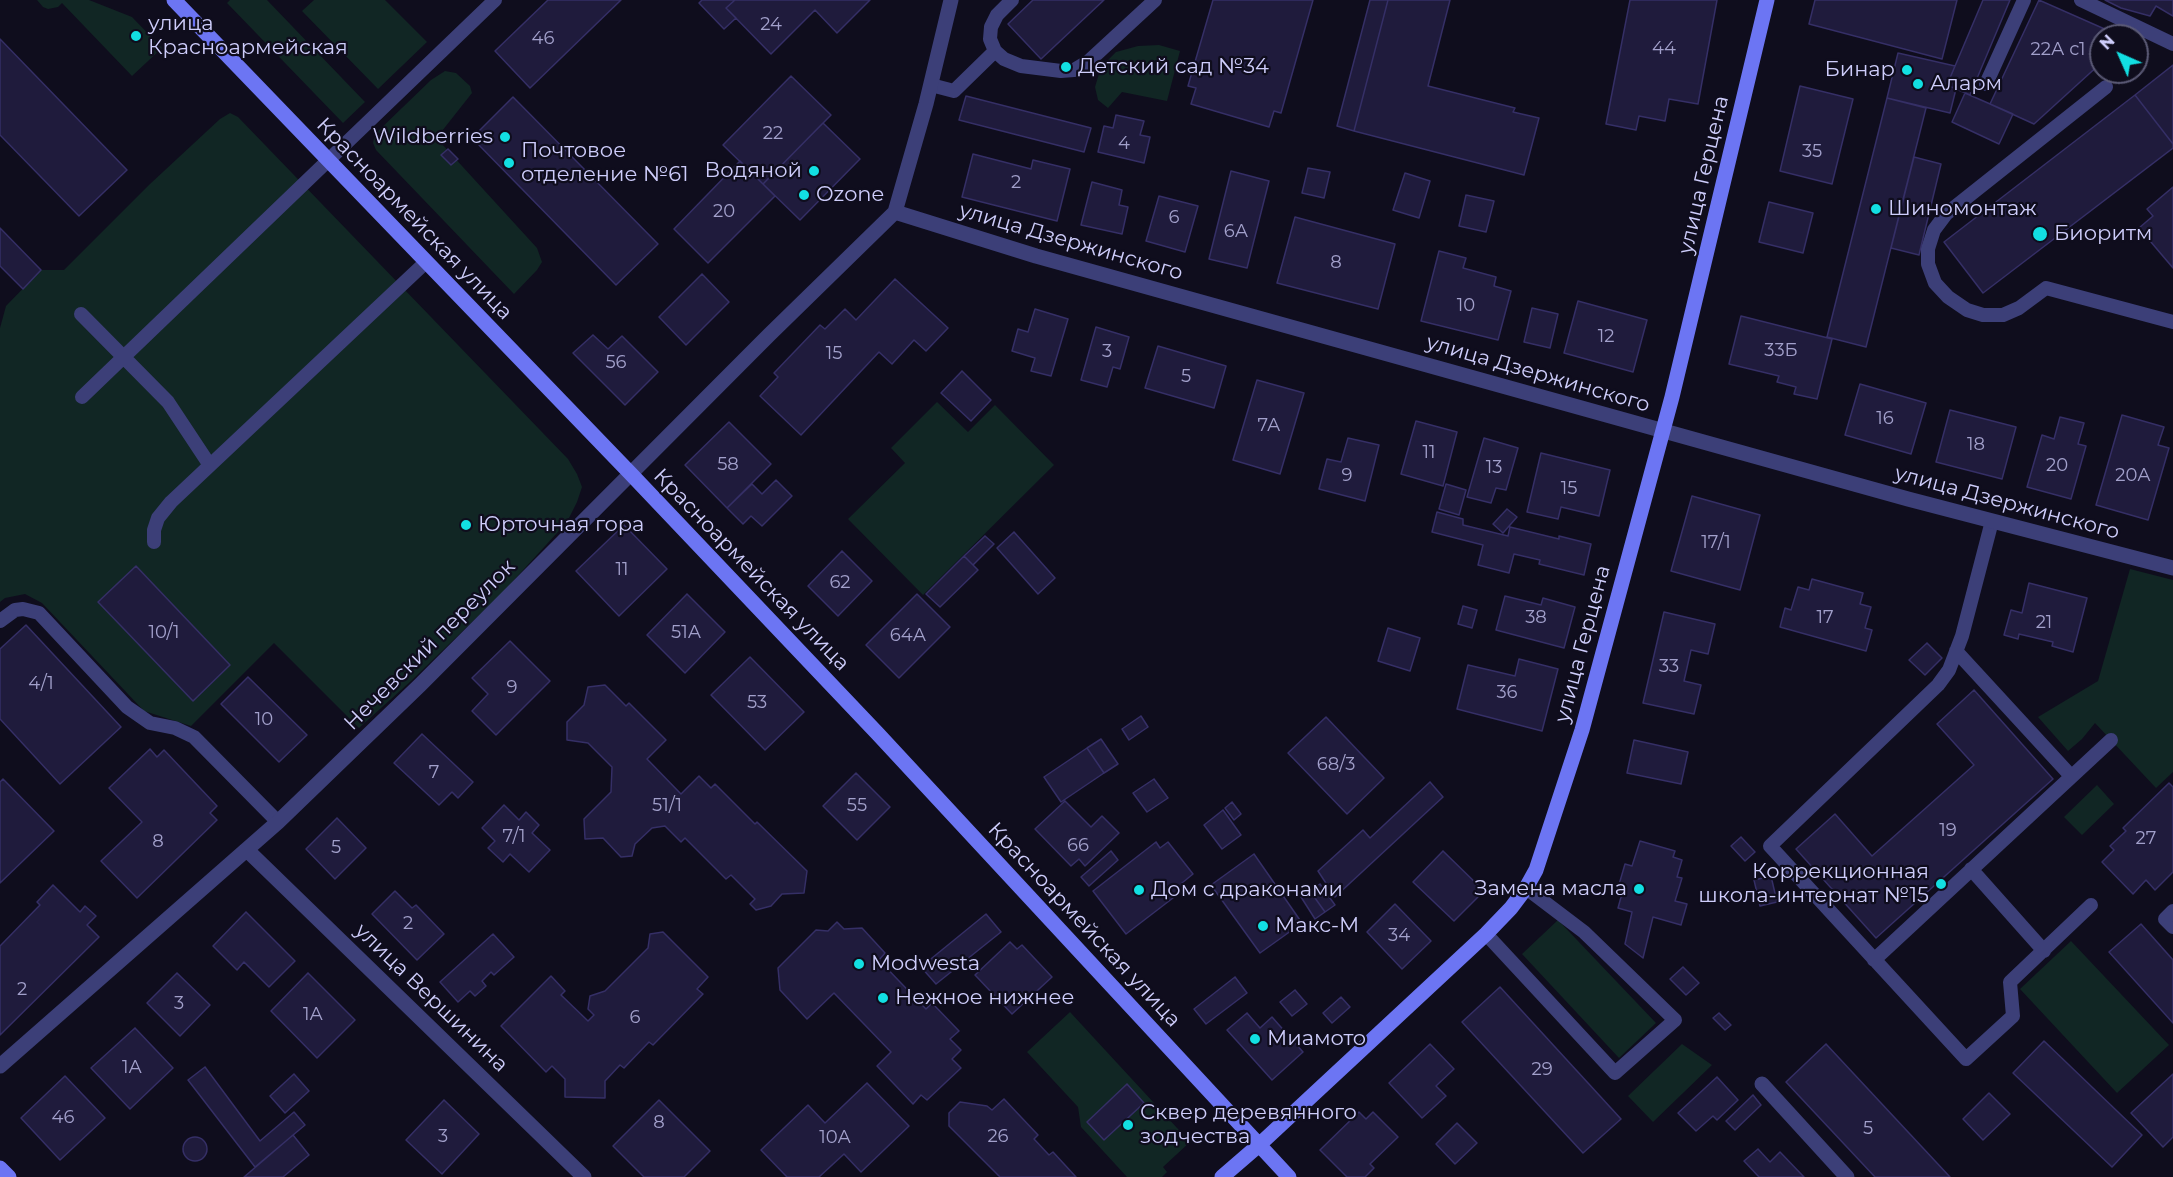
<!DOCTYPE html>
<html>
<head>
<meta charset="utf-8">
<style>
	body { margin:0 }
	#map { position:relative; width:2173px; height:1177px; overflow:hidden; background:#0f0d1d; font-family:Montserrat,sans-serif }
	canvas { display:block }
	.north { position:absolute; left:2089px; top:24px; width:60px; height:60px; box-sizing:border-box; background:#0f0d1d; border:2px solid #5b5a76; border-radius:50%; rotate:315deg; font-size:16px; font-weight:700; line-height:24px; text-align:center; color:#cecdfb }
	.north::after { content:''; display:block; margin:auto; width:21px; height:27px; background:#12dfe2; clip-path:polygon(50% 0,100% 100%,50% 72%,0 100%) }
</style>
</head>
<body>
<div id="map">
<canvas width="2173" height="1177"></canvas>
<div class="north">N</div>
</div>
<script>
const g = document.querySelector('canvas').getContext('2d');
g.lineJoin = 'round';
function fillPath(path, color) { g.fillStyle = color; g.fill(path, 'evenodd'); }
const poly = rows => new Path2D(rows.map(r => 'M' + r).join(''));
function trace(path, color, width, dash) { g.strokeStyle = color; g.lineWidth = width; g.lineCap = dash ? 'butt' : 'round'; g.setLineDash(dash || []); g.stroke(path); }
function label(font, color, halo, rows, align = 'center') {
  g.font = font + ' Montserrat,sans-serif'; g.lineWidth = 4.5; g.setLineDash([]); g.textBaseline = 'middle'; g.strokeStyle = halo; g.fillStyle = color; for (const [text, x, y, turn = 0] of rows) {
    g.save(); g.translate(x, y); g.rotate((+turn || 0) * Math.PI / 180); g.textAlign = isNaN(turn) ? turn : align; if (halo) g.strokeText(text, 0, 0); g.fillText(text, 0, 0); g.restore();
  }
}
fillPath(poly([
	[37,0,89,0,132,17,162,48,132,76,62,3,58,7,48,9,43,7],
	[230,0,267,0,365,102,343,123,227,3],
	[314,0,385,0,427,42,378,89,302,11],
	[1159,45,1180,51,1167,101,1122,92,1108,108,1098,100,1095,87,1101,67,1116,52,1138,46],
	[445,71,456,73,470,86,472,93,442,131,441,143,537,248,542,262,537,270,514,294,376,150,373,143,375,134,431,80],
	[230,113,238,117,568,459,577,474,582,487,577,502,567,522,504,591,411,681,359,728,274,643,191,726,144,711,42,603,25,594,5,598,0,602,0,328,6,306,41,270,64,270,150,184,220,119],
	[937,402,968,432,995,405,1054,465,923,595,848,519,905,463,891,448],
	[2130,569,2173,580,2173,772,2156,788,2095,723,2082,739,2068,751,2038,717,2098,681],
	[2097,785,2114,804,2082,835,2064,817],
	[1558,920,1656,1023,1619,1058,1522,954],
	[2071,941,2169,1045,2117,1093,2020,989],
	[1070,1012,1190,1142,1163,1167,1167,1172,1162,1177,1127,1177,1081,1127,1078,1107,1027,1052],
	[1682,1044,1712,1065,1653,1122,1628,1096]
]), '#112624');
const building = poly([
	[548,0,621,0,530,88,495,51,548,0],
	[702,0,735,0,726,8,736,18,724,29,699,3,702,0],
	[735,0,870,0,837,33,815,10,771,54,726,8,735,0],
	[1033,0,1104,0,1041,59,1008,24,1033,0],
	[1213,0,1313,0,1281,113,1274,111,1269,127,1191,104,1196,88,1188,86,1213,0],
	[1370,0,1388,0,1354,131,1337,126,1370,0],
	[1388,0,1450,0,1428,86,1515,108,1513,112,1539,118,1524,175,1354,131,1388,0],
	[1630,0,1717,0,1698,104,1669,99,1665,121,1639,116,1636,130,1606,124,1630,0],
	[1815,0,1957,0,1942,59,1809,24,1815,0],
	[1983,0,2010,0,1970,95,1947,85,1983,0],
	[2039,0,2116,34,2115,36,2101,36,2101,63,2034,124,1990,104,2039,0],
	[2105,0,2173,0,2173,16,2156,6,2150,16,2121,8,2105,0],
	[0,39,127,170,79,216,0,135,0,39],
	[1898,53,1955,66,1947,85,1956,89,1950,113,1887,98,1898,53],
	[2173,65,2173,144,2135,95,2173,65],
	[791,76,831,115,763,184,723,145,791,76],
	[1800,86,1853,99,1832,184,1780,171,1800,86],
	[1965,93,2013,114,1999,144,1952,122,1965,93],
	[2135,95,2173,144,2173,148,1983,293,1944,242,2135,95],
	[966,96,1091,128,1084,152,959,120,966,96],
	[513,97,658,244,616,285,472,138,513,97],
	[1887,98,1926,108,1866,347,1827,337,1887,98],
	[1116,115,1144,121,1140,135,1150,137,1144,163,1098,152,1104,126,1113,128,1116,115],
	[823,123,860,159,800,220,763,184,823,123],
	[448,149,458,159,451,165,441,155,448,149],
	[973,154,1031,169,1033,160,1070,169,1057,221,962,197,973,154],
	[1914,157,1941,164,1919,255,1891,248,1914,157],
	[740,161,775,196,708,263,674,229,740,161],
	[1308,168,1330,172,1324,198,1302,193,1308,168],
	[1231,171,1269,181,1247,268,1209,259,1231,171],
	[1405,173,1430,181,1419,218,1393,210,1405,173],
	[1092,182,1122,190,1119,205,1128,207,1122,234,1081,225,1092,182],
	[2173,187,2173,268,2139,228,2153,216,2147,209,2173,187],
	[1466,195,1494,201,1486,232,1459,226,1466,195],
	[1159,196,1198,206,1185,252,1146,241,1159,196],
	[1769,202,1813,213,1803,253,1759,242,1769,202],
	[1295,217,1395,244,1378,309,1277,283,1295,217],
	[0,228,41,270,23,289,0,266,0,228],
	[1439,251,1466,258,1463,268,1496,277,1494,286,1511,291,1498,340,1421,321,1439,251],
	[702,274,729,302,686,345,659,317,702,274],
	[895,279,948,328,926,351,914,340,892,364,879,352,801,435,760,396,778,377,774,373,820,325,825,329,845,309,856,320,895,279],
	[1578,301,1647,320,1633,372,1564,353,1578,301],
	[1532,308,1558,314,1550,348,1524,342,1532,308],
	[1035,309,1068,319,1051,376,1031,371,1035,358,1012,351,1018,329,1028,332,1035,309],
	[1741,316,1832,339,1817,399,1794,394,1796,387,1777,382,1779,376,1729,364,1741,316],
	[1096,327,1129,337,1120,369,1113,367,1107,387,1081,380,1096,327],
	[593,335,608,349,622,336,658,372,625,405,573,353,593,335],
	[1158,346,1226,366,1214,408,1145,388,1158,346],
	[962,371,991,400,971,421,941,393,962,371],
	[1257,380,1304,393,1280,474,1233,460,1257,380],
	[1860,384,1926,403,1911,454,1845,435,1860,384],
	[1950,410,2016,427,2002,479,1936,462,1950,410],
	[2122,415,2164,427,2158,445,2169,448,2148,520,2096,505,2122,415],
	[2060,417,2084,423,2078,444,2086,446,2071,499,2027,487,2042,435,2054,439,2060,417],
	[1416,421,1457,432,1443,486,1401,474,1416,421],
	[729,422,771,464,727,508,685,465,729,422],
	[1348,438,1379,445,1365,501,1319,489,1327,459,1341,462,1348,438],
	[1484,438,1518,448,1506,490,1496,488,1491,503,1467,497,1484,438],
	[1541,453,1610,470,1599,516,1561,507,1558,519,1527,512,1541,453],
	[776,480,792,496,762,526,751,516,743,524,727,508,752,484,762,494,776,480],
	[1446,484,1466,490,1459,515,1439,509,1446,484],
	[1692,496,1760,515,1740,590,1671,571,1692,496],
	[1507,509,1517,517,1503,533,1493,524,1507,509],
	[1437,512,1463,519,1463,525,1508,536,1510,527,1559,539,1559,536,1591,544,1584,575,1539,564,1540,560,1514,554,1509,573,1478,565,1483,545,1432,532,1437,512],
	[624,525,667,569,619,616,576,571,624,525],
	[1014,532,1055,578,1038,594,997,548,1014,532],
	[985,536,994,544,973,565,964,556,985,536],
	[842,551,872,581,838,616,808,586,842,551],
	[964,556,978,570,940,607,926,594,964,556],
	[136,566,230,665,193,701,98,602,136,566],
	[1812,579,1863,593,1860,604,1871,607,1865,628,1872,630,1866,651,1780,627,1785,608,1791,610,1798,587,1809,590,1812,579],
	[2029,583,2087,598,2073,652,2052,646,2053,642,2019,634,2018,639,2004,635,2011,610,2022,613,2029,583],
	[687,594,725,632,685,673,647,635,687,594],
	[917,594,950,627,899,678,866,645,917,594],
	[1505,596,1541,605,1543,598,1575,607,1564,648,1496,630,1505,596],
	[1463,606,1477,610,1472,628,1458,624,1463,606],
	[1664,612,1715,624,1708,654,1691,650,1684,681,1701,685,1694,714,1643,703,1664,612],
	[26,625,121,727,60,784,0,719,0,649,26,625],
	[1388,628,1420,638,1410,671,1378,661,1388,628],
	[510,641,550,681,496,735,472,711,488,694,472,678,510,641],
	[1927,643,1942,658,1925,675,1909,660,1927,643],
	[750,657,804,712,765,750,711,695,750,657],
	[1519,659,1558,669,1542,731,1457,709,1468,665,1515,676,1519,659],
	[248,677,307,735,279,762,221,704,248,677],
	[605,685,626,706,629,703,666,740,647,759,681,794,699,776,711,788,715,784,755,824,757,822,807,871,804,893,782,894,771,906,756,910,750,904,755,899,731,875,726,879,685,838,681,842,665,826,652,828,635,844,632,856,621,857,603,838,585,839,584,819,611,792,612,767,588,743,567,740,567,722,584,705,588,687,605,685],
	[1974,690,2053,779,1876,938,1796,849,1835,814,1872,856,1974,765,1937,724,1974,690],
	[1141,716,1148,727,1129,740,1122,729,1141,716],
	[1326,717,1384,778,1347,814,1288,753,1326,717],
	[422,734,473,782,458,798,452,792,439,805,394,763,422,734],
	[1101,739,1118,764,1104,773,1087,748,1101,739],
	[1634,740,1688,752,1681,784,1627,773,1634,740],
	[1087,748,1104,773,1061,802,1044,777,1087,748],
	[150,749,157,757,164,750,217,806,210,813,217,820,137,898,101,861,142,822,109,788,150,749],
	[856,773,890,807,857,840,823,806,856,773],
	[3,779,54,831,0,883,0,782,3,779],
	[1154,779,1168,798,1147,812,1133,793,1154,779],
	[1430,782,1443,797,1335,897,1318,871,1363,830,1370,838,1430,782],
	[2169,783,2173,787,2173,872,2155,890,2146,880,2133,894,2102,862,2114,850,2110,846,2126,831,2123,828,2169,783],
	[1065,801,1091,827,1102,816,1119,833,1085,866,1079,859,1071,866,1035,829,1065,801],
	[1232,802,1241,814,1234,820,1225,808,1232,802],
	[504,805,519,820,526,812,539,825,532,833,550,850,529,872,510,854,503,862,488,848,495,841,482,828,504,805],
	[1223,810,1241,835,1222,849,1204,825,1223,810],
	[337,818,366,848,335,879,306,849,337,818],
	[1741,837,1755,852,1745,861,1731,846,1741,837],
	[1640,841,1675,851,1673,857,1682,860,1677,877,1682,878,1675,901,1687,904,1681,925,1653,917,1643,958,1625,944,1632,912,1618,908,1623,890,1618,888,1625,864,1632,866,1640,841],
	[1156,842,1160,848,1168,842,1193,874,1182,883,1186,888,1126,934,1093,891,1156,842],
	[1111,851,1118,860,1089,886,1081,877,1111,851],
	[1443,851,1484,891,1454,921,1413,882,1443,851],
	[1254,854,1302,923,1260,953,1211,885,1254,854],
	[1771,876,1777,902,1760,906,1754,880,1771,876],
	[1320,884,1335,905,1325,912,1310,891,1320,884],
	[53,885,80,912,85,906,96,916,87,925,99,937,0,1035,0,946,40,905,37,902,53,885],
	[395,891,412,908,416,905,444,934,417,960,372,914,395,891],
	[1310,891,1325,912,1315,919,1301,897,1310,891],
	[1395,904,1431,941,1402,969,1367,932,1395,904],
	[246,912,295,961,269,987,244,962,237,970,213,946,246,912],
	[986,914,1001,932,936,984,921,967,986,914],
	[837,922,844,929,862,928,885,953,879,960,900,982,926,1009,932,1003,959,1031,950,1039,961,1050,952,1059,961,1068,927,1100,921,1095,913,1104,877,1066,891,1052,834,993,807,1019,780,990,778,968,816,930,828,931,837,922],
	[2141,924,2173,960,2173,1023,2109,952,2141,924],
	[663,932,708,977,697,989,703,994,653,1045,649,1042,624,1068,620,1065,605,1081,605,1098,565,1097,565,1079,552,1066,546,1072,501,1026,551,976,565,991,561,995,588,1021,594,1015,588,1009,590,996,605,991,648,948,650,934,663,932],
	[493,934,514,957,494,975,491,972,482,981,486,986,475,996,470,991,458,1002,440,982,493,934],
	[1010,942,1017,949,1022,945,1052,977,1012,1014,975,975,1010,942],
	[1683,967,1699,983,1686,995,1670,979,1683,967],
	[177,973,210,1005,180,1036,147,1003,177,973],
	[308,973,355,1020,317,1058,271,1011,308,973],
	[1235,977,1247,993,1206,1024,1194,1009,1235,977],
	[1500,987,1621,1119,1583,1153,1462,1022,1500,987],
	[1295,990,1307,1004,1292,1016,1280,1002,1295,990],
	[1341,997,1350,1007,1332,1023,1323,1013,1341,997],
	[1247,1013,1260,1028,1272,1017,1303,1052,1272,1080,1227,1030,1247,1013],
	[1719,1013,1731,1025,1725,1030,1713,1018,1719,1013],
	[135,1028,173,1068,130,1109,91,1068,135,1028],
	[2044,1041,2142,1135,2112,1167,2013,1073,2044,1041],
	[1430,1044,1454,1069,1436,1086,1446,1096,1422,1118,1389,1083,1430,1044],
	[1826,1044,1950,1177,1875,1177,1786,1082,1826,1044],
	[205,1067,260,1141,294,1112,305,1125,255,1167,188,1080,205,1067],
	[294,1074,309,1091,285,1113,270,1096,294,1074],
	[2173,1074,2173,1137,2163,1147,2131,1113,2173,1074],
	[65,1076,105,1118,60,1160,21,1118,65,1076],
	[1717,1077,1738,1100,1717,1120,1713,1116,1696,1131,1678,1113,1717,1077],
	[867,1083,909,1126,861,1172,844,1154,819,1177,787,1177,761,1150,808,1105,825,1123,867,1083],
	[1127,1084,1144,1103,1104,1140,1087,1122,1127,1084],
	[1989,1093,2010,1114,1983,1140,1963,1119,1989,1093],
	[1753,1095,1761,1105,1735,1130,1726,1121,1753,1095],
	[1004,1099,1038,1135,1034,1139,1049,1155,1053,1152,1076,1177,1000,1177,949,1126,949,1113,960,1102,987,1106,992,1110,1004,1099],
	[444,1100,479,1134,442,1174,406,1140,444,1100],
	[659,1100,710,1151,684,1177,644,1177,613,1146,659,1100],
	[1359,1112,1366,1119,1373,1112,1398,1137,1370,1164,1374,1168,1365,1177,1347,1177,1320,1150,1359,1112],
	[1457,1123,1477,1143,1455,1164,1436,1144,1457,1123],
	[293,1135,309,1155,283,1177,244,1177,293,1135],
	'183 1149a12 12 0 1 1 24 0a12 12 0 1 1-24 0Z',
	[1758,1149,1770,1162,1780,1152,1804,1177,1759,1177,1744,1161,1758,1149]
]);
fillPath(building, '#1f1b3c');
trace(building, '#352f66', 1.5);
trace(poly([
	[1012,0,997,15,991,27,990,39,995,51,1004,59,1021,66,1061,71,1074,70,1089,61,1155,0],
	[2081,0,2173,44],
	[1986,84,2024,0],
	[931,85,954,91,995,51],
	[2106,87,1946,214,1934,230,1928,249,1928,264,1935,283,1948,297,1967,310,1983,315,2003,315,2019,308,2046,288,2173,322],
	[81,314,168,402,209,464],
	[82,397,495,0],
	[1992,521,1962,636,1949,670,1938,685,1770,846,1966,1059,2013,1016,2010,982,2091,905],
	[154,542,154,530,158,518,171,502,426,262],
	[0,621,15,610,23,609,39,613,127,707,150,723,175,728,194,737,278,822],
	[1956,651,2071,776],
	[1971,869,2044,951],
	[2173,911,2165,919,2173,927],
	[1486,934,1615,1073,1675,1020,1584,932,1526,888],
	[1874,960,2111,740]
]), '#3c3f78', 14);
trace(poly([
	[895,212,1036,256,1908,499,2173,568],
	[248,851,584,1177],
	[0,1066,278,822,420,685,769,335,895,212,926,104,951,0],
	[1762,1084,1847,1177]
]), '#3c3f78', 15);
trace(poly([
	[174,0,631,474,878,734,1289,1177],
	[0,1168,9,1177],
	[1222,1177,1259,1145,1486,934,1511,908,1526,888,1536,870,1582,730,1672,397,1767,0]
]), '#6c75f3', 15);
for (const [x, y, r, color] of [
	[136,36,6,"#12dfe2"],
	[1066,67,6,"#12dfe2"],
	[1907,70,6,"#12dfe2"],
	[1918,84,6,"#12dfe2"],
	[505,137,6,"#12dfe2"],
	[509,163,6,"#12dfe2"],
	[814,171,6,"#12dfe2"],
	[804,195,6,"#12dfe2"],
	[1876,209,6,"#12dfe2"],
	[2040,234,8,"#12dfe2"],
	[466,525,6,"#12dfe2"],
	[1941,884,6,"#12dfe2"],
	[1639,889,6,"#12dfe2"],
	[1139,890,6,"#12dfe2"],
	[1263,926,6,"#12dfe2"],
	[859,964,6,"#12dfe2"],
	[883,998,6,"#12dfe2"],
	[1255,1039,6,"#12dfe2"],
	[1128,1125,6,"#12dfe2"]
]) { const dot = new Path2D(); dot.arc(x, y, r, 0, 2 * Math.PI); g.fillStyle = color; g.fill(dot); trace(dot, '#0f0d1d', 2); }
label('18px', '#a2a0cb', null, [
	["24",771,25],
	["46",543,39],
	["44",1664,49],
	["22А с1",2058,50],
	["22",773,134],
	["4",1124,144],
	["35",1812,152],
	["2",1016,183],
	["20",724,212],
	["6",1174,218],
	["6А",1236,232],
	["8",1336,263],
	["10",1466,306],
	["12",1606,337],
	["33Б",1781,351],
	["3",1107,352],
	["15",834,354],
	["56",616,363],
	["5",1186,377],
	["16",1885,419],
	["7А",1269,426],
	["18",1976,445],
	["11",1429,453],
	["58",728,465],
	["20",2057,466],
	["13",1494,468],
	["9",1347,476],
	["20А",2133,476],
	["15",1569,489],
	["17/1",1716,543],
	["11",622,570],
	["62",840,583],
	["38",1536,618],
	["17",1825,618],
	["21",2044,623],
	["10/1",164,633],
	["51А",686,633],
	["64А",908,636],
	["33",1669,667],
	["4/1",41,684],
	["9",512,688],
	["36",1507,693],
	["53",757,703],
	["10",264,720],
	["68/3",1336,765],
	["7",434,773],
	["51/1",667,806],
	["55",857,806],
	["19",1948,831],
	["7/1",514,837],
	["27",2146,839],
	["8",158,842],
	["66",1078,846],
	["5",336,848],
	["2",408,924],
	["34",1399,936],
	["2",22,990],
	["3",179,1004],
	["1А",313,1015],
	["6",635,1018],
	["1А",132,1068],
	["29",1542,1070],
	["46",63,1118],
	["8",659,1123],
	["5",1868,1129],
	["3",443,1137],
	["26",998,1137],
	["10А",835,1138]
]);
label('21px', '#cecdfb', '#0f0d1d', [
	["улица",148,24],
	["Красноармейская",148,48],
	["Детский сад №34",1078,67],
	["Бинар",1895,70,"right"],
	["Аларм",1930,84],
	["Wildberries",493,137,"right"],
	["Почтовое",521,151],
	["отделение №61",521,175],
	["Водяной",802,171,"right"],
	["Ozone",816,195],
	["Шиномонтаж",1888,209],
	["Биоритм",2054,234],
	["Юрточная гора",478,525],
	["Коррекционная",1929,872,"right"],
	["школа-интернат №15",1929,896,"right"],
	["Замена масла",1627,889,"right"],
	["Дом с драконами",1151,890],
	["Макс-М",1275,926],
	["Modwesta",871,964],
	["Нежное нижнее",895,998],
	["Миамото",1267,1039],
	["Сквер деревянного",1140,1113],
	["зодчества",1140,1137]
], 'left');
label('21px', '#cecdfb', '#0f0d1d', [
	["улица Герцена",1704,175,-77],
	["Красноармейская улица",414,219,46],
	["улица Дзержинского",1071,242,16],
	["улица Дзержинского",1538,374,16],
	["улица Дзержинского",2007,503,15],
	["Красноармейская улица",751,570,46],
	["улица Герцена",1583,644,-75],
	["Нечевский переулок",430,645,-45],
	["Красноармейская улица",1084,925,47],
	["улица Вершинина",431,998,44]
]);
</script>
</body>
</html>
